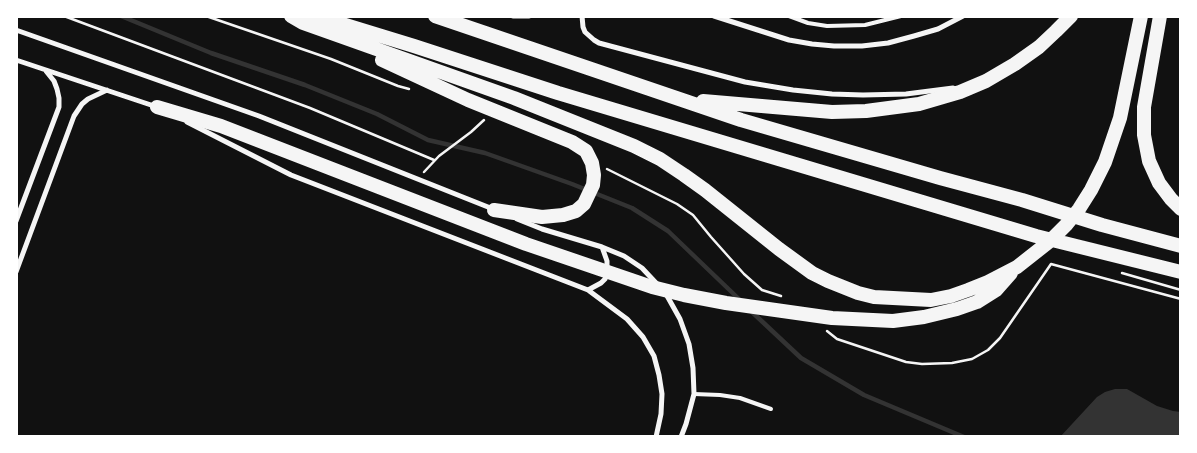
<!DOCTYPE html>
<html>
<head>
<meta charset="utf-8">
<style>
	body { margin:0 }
	#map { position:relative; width:1197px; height:453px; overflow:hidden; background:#111; font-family:"Archivo Narrow",sans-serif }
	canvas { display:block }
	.frame { position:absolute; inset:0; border:18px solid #fff; pointer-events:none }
</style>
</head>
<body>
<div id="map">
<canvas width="1197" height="453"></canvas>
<div class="frame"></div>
</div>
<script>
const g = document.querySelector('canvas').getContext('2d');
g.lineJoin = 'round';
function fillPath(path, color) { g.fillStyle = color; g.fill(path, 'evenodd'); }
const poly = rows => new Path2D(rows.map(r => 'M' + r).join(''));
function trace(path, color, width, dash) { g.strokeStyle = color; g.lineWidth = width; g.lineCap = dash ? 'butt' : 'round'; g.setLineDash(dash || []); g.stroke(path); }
fillPath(poly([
	[1115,389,1127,389,1157,406,1173,411,1181,412,1181,437,1060,437,1097,397,1105,392]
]), '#333');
trace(poly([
	[121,16,211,53,305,85,377,114,428,140,485,153,572,184,632,208,668,231,741,301],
	[752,312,801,358,864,395,964,437]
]), '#333', 4.5);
trace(poly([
	[64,16,310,108,434,160],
	[206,16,331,59,398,86,409,89],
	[607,169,677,204,693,215,711,237,744,274,762,290,781,296],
	[424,172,439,156,471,132,484,120],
	[1122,273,1181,290],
	[827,331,837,339,906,362,922,364,952,363,972,359,988,350,1000,338,1051,264,1181,299]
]), '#f5f5f5', 2.5);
trace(poly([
	[789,16,808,23,827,26,865,25,901,16],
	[694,394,720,395,740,398,771,409]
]), '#f5f5f5', 4);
trace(poly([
	[513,16,529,16],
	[582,16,583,27,585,32,594,40,599,43,745,82,793,90,832,94,863,95,906,94,953,88],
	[714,16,789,40,812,44,834,46,862,46,888,43,914,36,938,29,963,16],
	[16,30,259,116,493,209],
	[16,60,157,107],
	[187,122,291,175,588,290,627,319,643,337,654,356,659,375,662,394,661,414,656,437],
	[517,219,542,229,602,247,624,256,642,268,657,284],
	[16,221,59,107,59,98,57,89,54,81,46,71],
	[16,272,74,116,82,104,88,99,107,90],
	[588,290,601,283,605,279,607,274,607,261,602,247],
	[666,294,680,319,689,344,693,368,694,394,686,424,681,437]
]), '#f5f5f5', 5);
trace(poly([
	[291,16,303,23,514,98,634,146,660,159,684,175,705,190,779,249,812,273,828,281,858,293,874,297,931,300,951,296,968,290,988,282,1017,267,1050,241,1067,224,1079,209,1091,190,1105,162,1120,118,1141,16],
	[316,16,414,46,558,93,1036,236,1181,272],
	[435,16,741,120,940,178,1022,200,1102,225,1181,246],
	[1160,16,1144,107,1144,135,1149,161,1159,183,1171,199,1181,209],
	[382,60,468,100,572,142,586,151,592,163,594,175,593,185,584,204,576,211,563,215,542,217,494,210],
	[703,101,832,112,866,111,919,104,960,92,986,81,1015,64,1039,47,1056,31,1071,16],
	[157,107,221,126,526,244,652,287,684,295,726,303,832,318,893,321,924,317,957,309,977,302,996,290,1011,273]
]), '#f5f5f5', 14);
</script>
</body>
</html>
